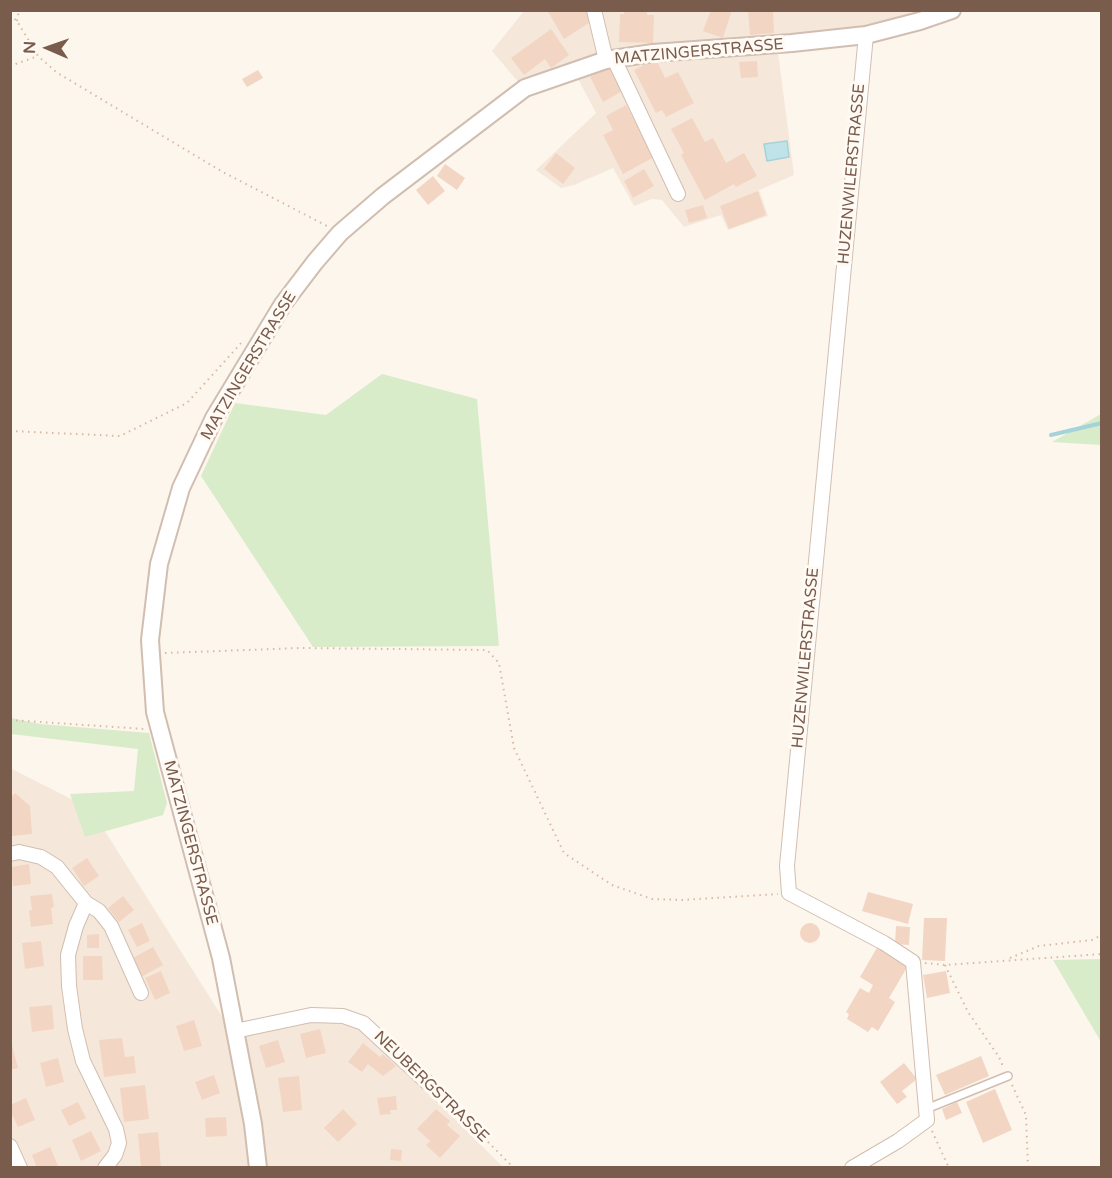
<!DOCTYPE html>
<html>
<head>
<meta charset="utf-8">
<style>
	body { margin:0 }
	#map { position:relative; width:1112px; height:1178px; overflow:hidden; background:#fdf6ec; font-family:"Varela Round",sans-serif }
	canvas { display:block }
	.frame { position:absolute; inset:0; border:12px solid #7a5c4d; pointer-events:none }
	.north { position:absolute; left:18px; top:18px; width:60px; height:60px; -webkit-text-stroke:4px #fffaf3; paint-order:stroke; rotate:272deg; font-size:16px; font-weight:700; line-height:24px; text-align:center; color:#7a5c4d }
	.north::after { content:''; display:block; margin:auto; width:21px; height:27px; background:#7a5c4d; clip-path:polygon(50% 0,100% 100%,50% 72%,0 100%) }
</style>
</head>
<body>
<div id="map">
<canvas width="1112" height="1178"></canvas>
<div class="frame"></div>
<div class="north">N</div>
</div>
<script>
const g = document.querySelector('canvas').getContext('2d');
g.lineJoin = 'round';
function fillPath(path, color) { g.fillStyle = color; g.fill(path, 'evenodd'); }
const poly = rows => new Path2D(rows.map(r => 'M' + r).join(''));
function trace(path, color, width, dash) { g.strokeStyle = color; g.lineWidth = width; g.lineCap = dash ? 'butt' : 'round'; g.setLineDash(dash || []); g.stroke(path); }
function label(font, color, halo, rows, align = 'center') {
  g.font = font + ' "Varela Round",sans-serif'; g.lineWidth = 6; g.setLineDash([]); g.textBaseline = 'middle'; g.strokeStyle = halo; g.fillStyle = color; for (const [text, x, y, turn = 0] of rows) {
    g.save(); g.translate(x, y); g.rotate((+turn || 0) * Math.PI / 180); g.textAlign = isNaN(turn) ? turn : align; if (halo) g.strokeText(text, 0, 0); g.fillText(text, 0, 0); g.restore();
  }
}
fillPath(poly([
	[524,11,925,11,873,25,776,37,794,175,759,190,768,216,728,230,721,215,684,227,662,200,652,199,634,206,613,168,574,185,561,188,536,170,596,113,577,77,530,96,492,51],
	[10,768,91,809,235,1037,319,1021,363,1027,503,1167,11,1167]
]), '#f5e8da');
fillPath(poly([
	[382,374,477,399,499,646,313,647,201,476,235,403,326,415],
	[1101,414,1101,445,1052,442],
	[11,718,40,724,149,733,167,803,163,815,85,837,70,794,134,791,138,749,11,734],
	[1101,959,1102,959,1101,1042,1053,960]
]), '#d8ecc9');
const water = poly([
	[787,141,789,157,767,161,764,144,787,141]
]);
fillPath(water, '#bfe3e8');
trace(water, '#a5d3da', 1.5);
trace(poly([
	[1051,435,1102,423]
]), '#a5d3da', 4);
fillPath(poly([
	[547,10,586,10,592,21,564,39],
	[624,10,647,10,647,15,654,15,653,43,619,42,620,14,624,14],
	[711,10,732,10,723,38,703,31],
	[748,10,773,10,774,33,750,35],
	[551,29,569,55,551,68,545,59,524,75,511,58],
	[656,59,665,78,678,72,694,103,666,117,662,110,656,113,634,70],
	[757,61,758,77,741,78,739,62],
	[611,65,624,90,603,102,590,77],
	[258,70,263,78,247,87,242,79],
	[626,105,654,157,623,174,603,135,613,130,606,116],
	[692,118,705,142,713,138,726,163,744,153,757,176,736,187,734,184,705,200,681,155,684,153,671,129],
	[556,153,575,168,563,184,544,169],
	[445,164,465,178,457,190,437,176],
	[644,169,654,186,633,198,624,181],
	[433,176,445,191,428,205,416,190],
	[758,191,766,215,729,229,720,206],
	[703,205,707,218,689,223,685,210],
	[15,793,30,806,32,834,12,836,10,798],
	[87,858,99,876,84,886,72,868],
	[29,864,31,884,13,886,11,867],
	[868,892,913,904,908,924,862,911],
	[52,894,54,907,51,908,53,924,31,927,29,911,32,910,30,896],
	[123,896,134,910,119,922,108,908],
	[924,918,947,918,945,961,922,960],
	[142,923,150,941,137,947,128,930],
	'800 933a10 10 0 1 1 20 0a10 10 0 1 1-20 0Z',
	[896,926,910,927,909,945,895,944],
	[99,934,99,948,87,948,87,935],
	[41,941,44,966,25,969,22,943],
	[878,946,909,964,889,998,895,1002,878,1031,872,1027,868,1032,847,1019,849,1014,846,1012,860,988,869,993,873,985,860,977],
	[153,947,163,965,141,977,131,959],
	[83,956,102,956,103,980,83,980],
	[161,971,170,993,155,1000,145,978],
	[946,971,950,993,927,998,923,975],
	[52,1005,54,1029,32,1032,29,1007],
	[194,1020,202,1046,184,1051,176,1026],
	[320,1029,326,1053,306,1058,300,1034],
	[10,1038,18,1068,10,1070],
	[122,1038,125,1057,134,1056,136,1073,104,1077,99,1040],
	[278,1040,285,1062,266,1068,259,1046],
	[363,1043,380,1057,383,1054,396,1066,383,1076,368,1064,362,1072,348,1062],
	[981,1056,989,1076,945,1095,936,1075],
	[58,1058,64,1082,46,1087,40,1063],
	[904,1063,917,1079,902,1091,907,1097,897,1104,880,1082],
	[214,1075,220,1093,202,1100,195,1082],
	[299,1076,302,1110,283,1112,278,1078],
	[145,1085,149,1119,124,1122,120,1088],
	[995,1089,1012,1130,983,1143,966,1102],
	[396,1096,397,1110,390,1110,391,1114,380,1115,377,1098],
	[26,1098,35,1120,18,1127,10,1110,10,1105],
	[78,1102,86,1118,69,1126,61,1110],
	[957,1102,962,1113,946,1120,942,1109],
	[343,1109,357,1124,338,1142,324,1128],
	[436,1109,450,1121,447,1125,460,1136,440,1158,426,1145,430,1141,417,1129],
	[226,1117,227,1136,206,1137,205,1118],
	[91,1131,101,1151,81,1161,72,1140],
	[158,1132,161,1168,141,1168,138,1134],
	[50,1147,59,1168,37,1168,32,1155],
	[391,1149,402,1150,401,1161,390,1160]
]), '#f3d5c3');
const service = poly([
	[926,1109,1008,1076]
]);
const minor = poly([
	[594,10,606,60],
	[614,59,678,194],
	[10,854,19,852,41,857,57,867,86,903,76,926,68,955,69,986,75,1029,83,1061,116,1129,119,1143,115,1155,105,1168],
	[86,903,99,911,111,926,141,993],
	[235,1031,311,1015,343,1016,363,1023,428,1083],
	[10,1146,20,1168],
	[852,1168,898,1141,927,1120,913,962,884,943,789,893,787,866,866,35]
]);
const tertiary = poly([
	[258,1168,253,1124,221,958,155,712,150,640,159,564,181,488,214,418,283,304,315,262,340,233,383,196,525,88,606,60,653,53,792,43,866,35,920,21,952,10]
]);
trace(service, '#d1beb0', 10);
trace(minor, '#d1beb0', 16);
trace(tertiary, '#d1beb0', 20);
trace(poly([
	[10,15,17,21,38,56,56,72,221,171,327,226],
	[17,21,19,10],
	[10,66,38,56],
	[10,431,120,436,187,403,242,342],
	[165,653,301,648,487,650,499,663,514,748,564,853,612,885,652,899,683,900,778,894],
	[10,720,145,729],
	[1010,958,1039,946,1092,940,1102,935],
	[925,963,945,965,1102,954],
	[945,965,968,1012,999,1057,1004,1069],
	[1012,1085,1026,1115,1028,1168],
	[437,1091,514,1168],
	[932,1131,949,1168]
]), '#d9b8a5', 2, [1.5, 4.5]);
trace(service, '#fff', 7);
trace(minor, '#fff', 14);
trace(tertiary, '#fff', 16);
label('16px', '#7a5c4d', '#fffaf3', [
	["MATZINGERSTRASSE",699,52,-5],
	["HUZENWILERSTRASSE",852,174,-85],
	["MATZINGERSTRASSE",249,366,-59],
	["HUZENWILERSTRASSE",806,658,-85],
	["MATZINGERSTRASSE",190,843,75],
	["NEUBERGSTRASSE",431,1087,44]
]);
</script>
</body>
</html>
